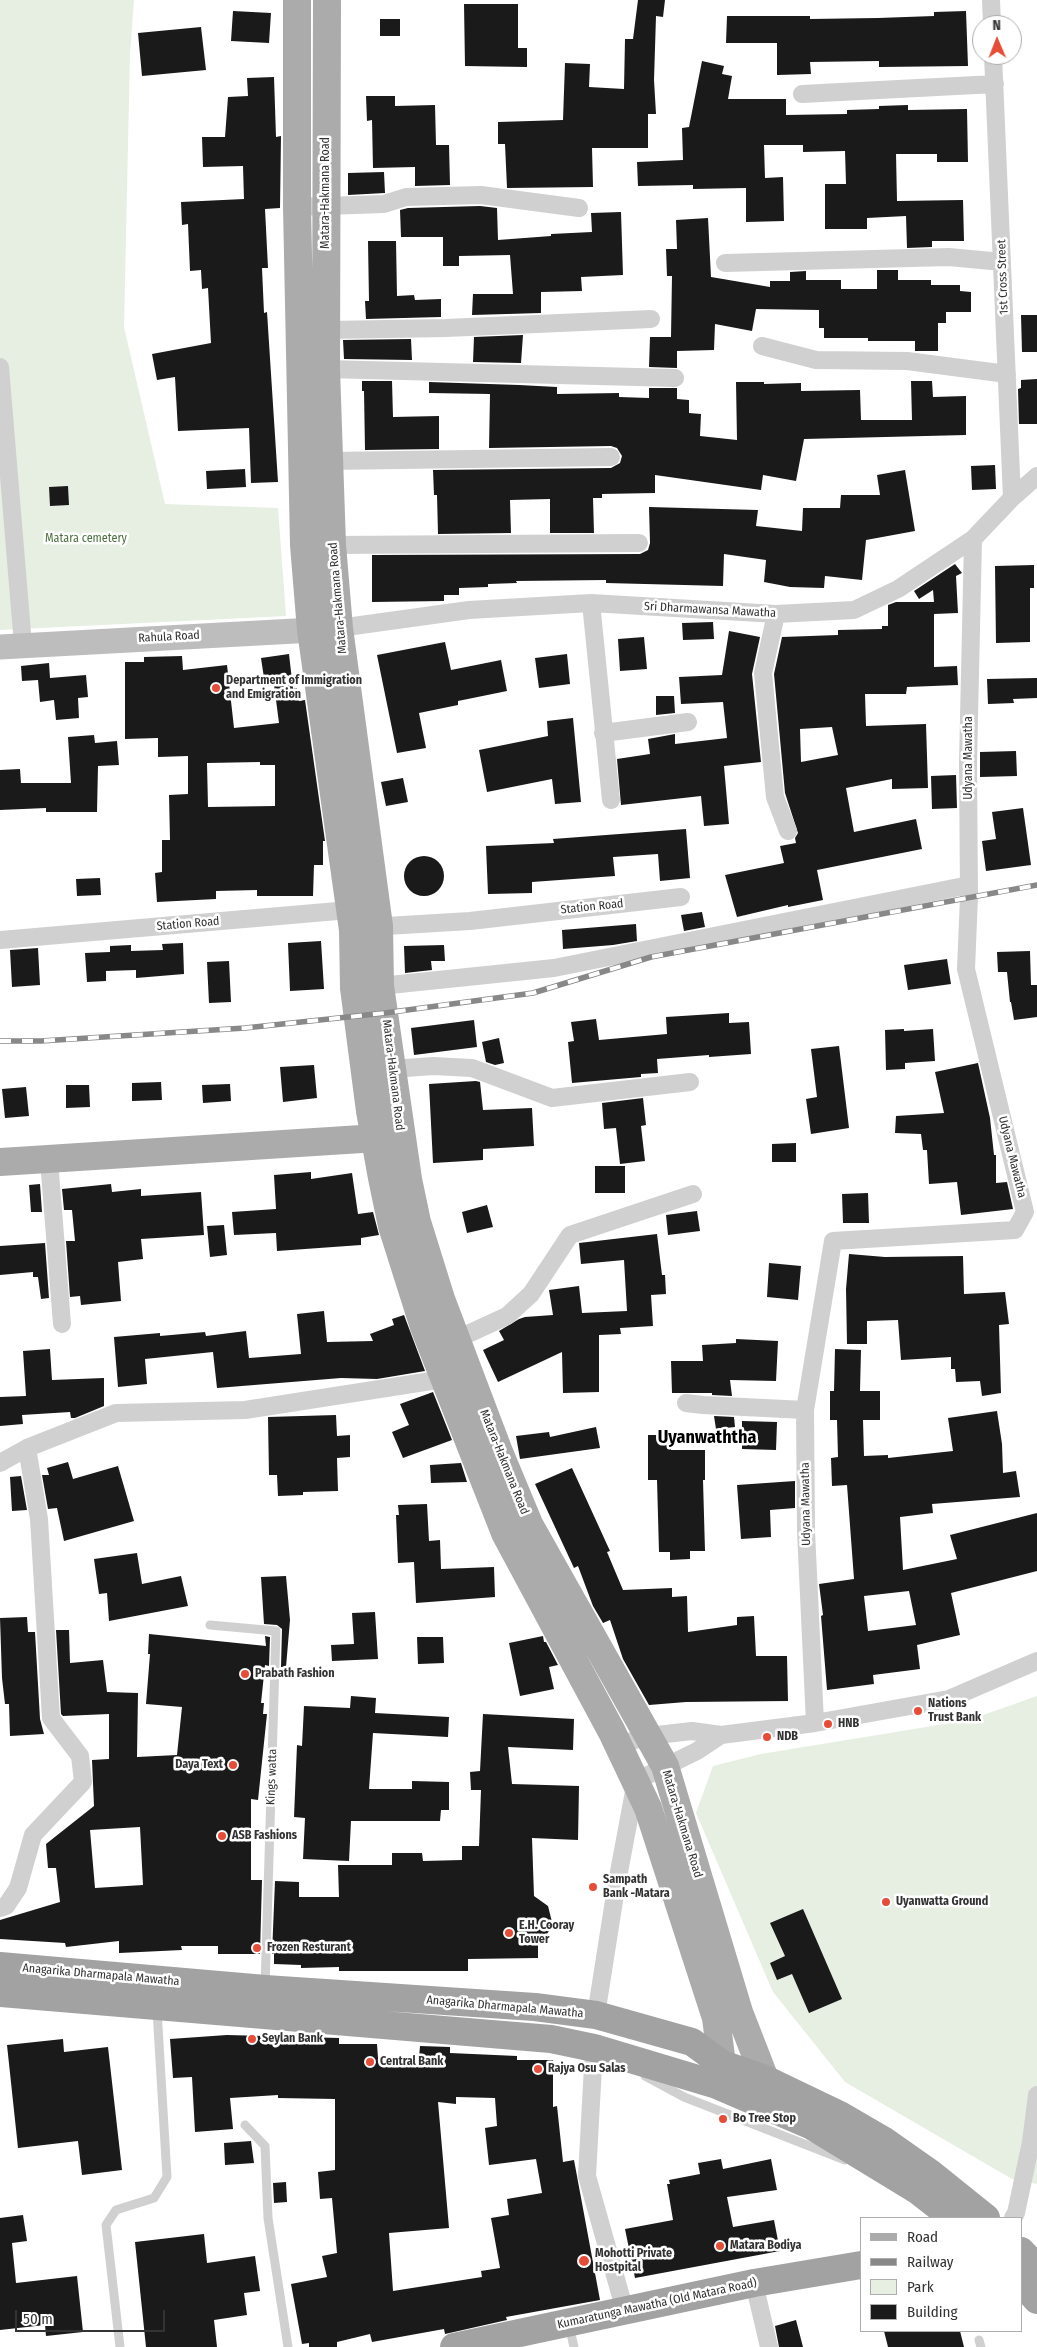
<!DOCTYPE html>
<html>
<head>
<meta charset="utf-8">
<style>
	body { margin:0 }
	#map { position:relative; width:1037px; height:2347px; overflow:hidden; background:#fff; font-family:"Fira Sans Condensed",sans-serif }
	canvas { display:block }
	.legend { position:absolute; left:860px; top:2217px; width:162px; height:115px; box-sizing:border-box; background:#fff; border:1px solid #adadad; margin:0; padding:6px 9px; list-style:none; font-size:15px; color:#333 }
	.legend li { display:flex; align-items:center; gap:10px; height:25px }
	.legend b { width:25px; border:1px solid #adadad }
	.north { position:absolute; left:972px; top:15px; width:50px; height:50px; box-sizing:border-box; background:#fff; border:1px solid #adadad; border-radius:50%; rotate:359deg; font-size:14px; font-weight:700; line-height:20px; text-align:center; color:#333 }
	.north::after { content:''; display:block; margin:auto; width:18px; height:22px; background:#e64c38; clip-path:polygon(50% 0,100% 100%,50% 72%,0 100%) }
	.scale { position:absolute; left:15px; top:2310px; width:150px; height:22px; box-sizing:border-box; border:2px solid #333; border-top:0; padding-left:6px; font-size:15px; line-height:18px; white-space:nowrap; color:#333; -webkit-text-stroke:4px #fff; paint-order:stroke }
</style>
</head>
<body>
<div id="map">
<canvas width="1037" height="2347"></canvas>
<ul class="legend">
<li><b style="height:6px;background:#ababab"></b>Road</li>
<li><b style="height:6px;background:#888"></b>Railway</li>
<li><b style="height:14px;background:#e6efe1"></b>Park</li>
<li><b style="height:14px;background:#1a1a1a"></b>Building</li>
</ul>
<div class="north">N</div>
<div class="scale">50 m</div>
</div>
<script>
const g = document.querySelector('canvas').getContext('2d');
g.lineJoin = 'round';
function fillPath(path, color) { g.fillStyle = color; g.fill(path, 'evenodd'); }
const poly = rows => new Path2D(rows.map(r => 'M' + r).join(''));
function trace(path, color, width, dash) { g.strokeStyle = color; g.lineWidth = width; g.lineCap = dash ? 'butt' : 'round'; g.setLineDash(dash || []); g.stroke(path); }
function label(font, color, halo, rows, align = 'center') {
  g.font = font + ' "Fira Sans Condensed",sans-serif'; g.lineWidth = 5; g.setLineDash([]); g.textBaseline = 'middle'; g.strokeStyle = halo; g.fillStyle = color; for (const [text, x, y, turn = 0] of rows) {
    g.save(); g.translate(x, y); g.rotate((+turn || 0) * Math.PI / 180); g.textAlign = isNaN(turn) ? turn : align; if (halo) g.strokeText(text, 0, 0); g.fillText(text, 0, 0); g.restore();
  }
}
fillPath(poly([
	[0,0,134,0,130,53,124,327,165,504,278,508,286,616,0,630],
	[1037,1696,1037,2184,1012,2179,845,2082,773,1992,696,1813,713,1766,761,1754,969,1720]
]), '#e6efe1');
fillPath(poly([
	[638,0,665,0,663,17,656,16,654,80,656,114,648,114,648,148,592,148,593,187,507,188,505,144,498,144,498,122,563,120,565,63,590,64,589,87,624,89,625,39,633,39],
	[464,4,518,4,518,48,527,48,527,67,465,66],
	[233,11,271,13,269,43,231,41],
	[966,11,968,66,879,67,879,61,810,62,811,74,777,75,777,43,726,43,727,16,810,16,810,19,878,18,934,16,934,12],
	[380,19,400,19,400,36,380,36],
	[201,27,206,70,142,76,138,33],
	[702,61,724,66,722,74,732,76,728,99,786,99,786,115,847,114,847,110,879,109,879,106,908,105,908,110,967,109,968,162,937,162,937,154,896,154,897,201,963,200,964,241,932,241,932,247,907,248,906,216,867,218,867,229,825,229,825,184,846,184,845,151,803,152,803,145,764,145,765,178,783,177,784,221,746,222,746,188,693,189,693,185,638,186,637,162,683,160,682,128,689,127],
	[274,77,276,137,281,136,280,208,265,209,268,268,262,268,264,313,267,312,278,482,251,483,249,428,178,431,175,377,157,380,152,354,211,343,208,288,202,289,201,270,190,271,188,224,182,225,181,202,244,199,243,166,203,167,202,137,225,137,228,97,248,96,247,78],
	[366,96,395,96,395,106,435,105,436,145,449,145,450,185,415,186,415,167,373,168,372,120,367,121],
	[384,172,385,193,348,195,348,173],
	[480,206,497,208,498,240,551,236,551,234,592,232,591,213,621,212,623,275,581,277,582,291,541,292,541,313,472,315,473,294,513,294,510,255,459,256,459,266,443,266,443,237,401,237,400,210,408,208],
	[708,218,711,277,770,287,770,281,790,281,790,272,806,271,806,280,841,280,841,289,877,289,877,270,898,270,898,280,931,280,931,285,960,285,960,291,971,292,971,312,946,312,946,323,938,323,938,351,915,351,915,341,868,341,868,338,824,338,824,328,819,328,819,310,756,309,752,331,715,324,714,350,677,351,677,368,649,367,650,337,671,337,672,276,667,276,666,249,677,249,676,220],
	[368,241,396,241,397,296,414,295,415,300,441,299,441,317,366,319,365,301,369,301],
	[1021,315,1037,315,1037,352,1022,352],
	[523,335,521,363,473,362,474,337],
	[411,339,412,360,344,359,343,340],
	[1037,379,1037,424,1019,424,1018,389,1021,388,1021,380],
	[362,381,392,381,393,417,439,416,439,449,365,450,364,391,362,391],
	[911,381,932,381,933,397,966,396,966,435,804,439,796,481,763,475,761,490,655,475,655,493,602,494,602,498,593,498,594,533,550,533,550,499,510,500,511,533,438,534,437,495,434,495,433,470,611,468,620,463,622,456,617,448,611,446,489,448,490,394,429,393,429,382,519,385,557,387,557,394,619,393,619,397,649,398,649,388,677,388,677,399,689,400,689,413,701,414,700,436,737,440,736,382,764,382,764,384,801,383,801,391,860,390,861,420,912,420],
	[995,465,996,489,972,490,971,466],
	[245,469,246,487,207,489,206,471],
	[905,470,915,531,866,540,862,580,825,576,824,588,790,587,764,582,766,560,724,554,723,586,606,583,606,580,516,581,517,583,488,584,488,587,459,588,459,595,444,595,444,601,372,602,372,555,640,554,648,550,650,543,649,507,758,510,756,526,802,531,803,508,840,508,841,495,880,495,877,475],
	[68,486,69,505,50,506,49,487],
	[955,564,962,573,956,576,958,613,934,614,934,604,934,667,957,666,958,685,907,687,906,694,865,694,866,726,926,724,928,788,892,789,892,779,846,788,854,832,916,819,922,849,817,870,823,900,788,907,788,905,737,917,725,875,784,863,780,846,796,843,795,838,798,833,785,793,774,674,782,637,838,635,838,630,882,629,882,626,888,626,888,605,896,602,934,602,933,590,919,599,914,591],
	[832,727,838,755,801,762,800,729],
	[1034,565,1034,588,1030,588,1030,642,996,643,995,566],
	[713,622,714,639,683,640,682,623],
	[729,631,760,637,752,674,761,762,724,766,729,824,704,826,701,796,621,805,617,759,650,754,648,739,675,734,675,744,727,738,723,702,681,704,679,677,722,675],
	[644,637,647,669,620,671,618,639],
	[445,642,451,670,501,660,507,691,458,701,458,705,419,713,426,748,397,753,377,655],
	[289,654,293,689,297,688,299,701,305,700,325,841,323,841,323,865,314,865,313,896,257,896,257,890,216,891,216,899,157,902,155,873,162,872,162,840,170,840,169,795,188,794,188,756,158,757,158,738,125,739,125,662,144,662,144,657,182,656,183,670,227,665,234,728,279,723,273,677,264,678,261,658],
	[260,762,260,765,275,765,275,806,208,807,207,763],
	[567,654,570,684,539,688,535,658],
	[49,663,50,678,86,675,88,697,78,698,79,718,56,720,54,700,40,702,38,680,22,681,21,666],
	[1037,678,1037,698,1013,699,1014,703,988,704,987,679],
	[656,696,674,696,675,713,656,715],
	[573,718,581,802,555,804,552,779,487,792,479,750,548,736,547,721],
	[94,735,95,743,117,741,119,765,98,766,97,812,46,812,46,808,0,810,0,770,20,769,21,783,71,783,68,737],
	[1016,751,1017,776,980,777,980,752],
	[956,775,957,808,932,809,931,776],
	[403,778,408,802,386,806,381,782],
	[1023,808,1031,865,986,871,982,841,996,839,992,812],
	[686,829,690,878,660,881,658,854,613,857,615,876,532,882,532,893,488,894,486,846,554,843,553,839],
	'404 876a20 20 0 1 1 40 0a20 20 0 1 1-40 0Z',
	[100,878,101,895,77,896,76,879],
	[702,912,705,927,684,931,681,915],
	[636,924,637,941,613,945,563,949,562,930],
	[321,941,324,989,290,991,288,943],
	[183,943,184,974,136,978,136,970,106,971,106,981,87,982,85,953,110,952,110,946,131,945,131,951,163,950,162,944],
	[444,945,445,961,431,961,432,970,405,973,404,946],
	[38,948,40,985,12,987,10,950],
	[1030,951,1031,985,1037,985,1037,1017,1014,1020,1011,1002,1010,1002,1007,972,998,972,997,952],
	[947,959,951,984,908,990,904,965],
	[229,961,231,1002,209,1003,207,962],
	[729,1013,729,1023,749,1022,751,1054,709,1057,709,1055,657,1059,658,1073,641,1074,641,1077,572,1083,568,1042,574,1041,571,1022,596,1019,599,1040,667,1034,666,1017],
	[474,1020,477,1047,414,1055,411,1028],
	[904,1029,904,1031,933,1029,935,1061,905,1063,905,1069,886,1070,885,1030],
	[499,1038,504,1063,495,1065,486,1062,482,1042],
	[839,1046,849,1128,811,1134,806,1099,817,1097,811,1049],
	[978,1063,990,1118,994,1155,996,1155,996,1183,1007,1182,1013,1209,961,1215,957,1182,929,1184,927,1150,923,1150,921,1134,895,1133,896,1116,944,1113,935,1072],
	[314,1065,317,1098,283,1102,280,1067],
	[476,1081,480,1082,483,1110,532,1108,534,1146,483,1149,483,1160,433,1163,429,1084],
	[161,1082,162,1100,132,1101,132,1083],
	[230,1084,231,1101,203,1103,202,1085],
	[66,1085,89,1085,90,1107,66,1108],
	[26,1087,29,1116,5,1118,2,1089],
	[643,1098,646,1125,641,1126,645,1161,620,1164,616,1128,604,1129,602,1103],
	[796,1143,796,1162,772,1162,772,1144],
	[595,1166,625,1166,625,1193,595,1193],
	[311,1172,311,1179,352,1173,358,1214,373,1212,379,1235,361,1238,361,1245,277,1251,276,1233,234,1235,232,1212,276,1209,274,1175],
	[40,1184,42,1212,31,1212,29,1185],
	[111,1184,112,1192,141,1189,141,1196,201,1192,204,1235,141,1239,143,1259,118,1262,121,1301,81,1305,80,1296,70,1297,66,1241,75,1241,72,1210,64,1210,62,1189],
	[868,1193,869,1223,843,1223,842,1194],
	[487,1205,493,1227,467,1233,462,1212],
	[697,1211,700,1231,668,1235,666,1215],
	[224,1225,227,1255,210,1257,207,1226],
	[657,1234,662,1275,665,1275,666,1294,651,1295,653,1326,620,1328,621,1334,599,1335,599,1392,563,1393,562,1352,498,1382,483,1350,504,1340,499,1331,519,1319,525,1317,553,1315,549,1290,579,1286,582,1313,627,1311,624,1260,581,1264,579,1243],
	[45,1243,49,1298,41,1299,38,1277,33,1277,33,1272,0,1275,0,1246],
	[849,1254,885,1257,963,1256,964,1294,1005,1292,1009,1324,999,1325,1001,1393,982,1396,980,1381,956,1382,955,1369,951,1369,951,1357,901,1360,898,1320,867,1321,867,1344,847,1344,846,1289],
	[769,1263,801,1266,798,1300,767,1297],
	[324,1311,327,1342,373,1341,370,1334,394,1325,392,1319,404,1315,425,1371,377,1379,341,1378,217,1388,213,1352,145,1359,147,1384,118,1387,114,1337,160,1333,160,1336,205,1332,206,1336,246,1331,249,1358,301,1354,297,1314],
	[736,1339,778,1341,776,1381,730,1380,732,1396,712,1395,712,1393,672,1393,671,1361,703,1361,702,1345,736,1343],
	[50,1349,52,1380,104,1378,104,1406,75,1418,71,1418,70,1412,22,1415,23,1424,0,1426,0,1397,26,1396,23,1351],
	[835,1349,861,1350,860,1391,880,1391,880,1420,863,1420,864,1456,888,1455,888,1458,953,1451,948,1418,997,1411,1002,1444,1003,1473,1016,1471,1020,1497,932,1504,933,1513,900,1517,903,1570,957,1559,950,1535,1037,1513,1037,1571,951,1593,960,1635,917,1645,920,1669,873,1675,874,1684,827,1690,821,1616,823,1615,819,1584,854,1579,847,1485,832,1486,831,1458,838,1457,837,1420,830,1420,830,1391,834,1391],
	[909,1591,916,1625,868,1631,864,1596],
	[433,1392,452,1440,403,1458,392,1432,409,1425,400,1404],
	[336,1415,337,1436,350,1435,350,1457,337,1458,338,1491,303,1492,303,1495,278,1496,277,1475,269,1475,268,1417],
	[714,1416,734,1417,735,1427,716,1429],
	[742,1421,777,1422,776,1450,742,1449],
	[596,1427,600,1448,520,1459,516,1436,549,1432,550,1437],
	[648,1435,671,1435,671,1450,705,1450,705,1480,703,1480,705,1551,690,1551,690,1559,670,1560,670,1552,659,1552,657,1480,648,1480],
	[68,1462,73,1479,118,1466,134,1521,64,1541,57,1508,48,1509,42,1475,49,1475,47,1468],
	[461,1463,467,1482,431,1483,430,1465],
	[572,1468,610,1551,607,1552,623,1590,672,1588,672,1597,687,1596,688,1632,737,1625,737,1617,754,1616,756,1656,787,1656,788,1701,686,1702,649,1705,623,1659,610,1620,603,1623,593,1606,578,1566,574,1568,535,1484],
	[21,1476,27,1510,12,1511,10,1477],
	[795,1481,795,1508,770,1510,771,1537,741,1539,737,1485],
	[427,1504,429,1541,440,1540,441,1569,494,1567,495,1597,416,1603,414,1562,398,1563,396,1515,399,1515,398,1505],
	[137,1553,142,1584,181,1576,188,1606,109,1621,107,1593,99,1594,94,1559],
	[286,1576,290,1620,286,1667,281,1667,282,1629,277,1625,264,1624,261,1577],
	[375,1612,378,1659,332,1661,331,1645,354,1644,352,1613],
	[27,1617,28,1632,35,1632,40,1719,44,1734,10,1736,9,1704,5,1704,2,1678,0,1618],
	[56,1630,69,1630,70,1663,103,1660,107,1692,138,1693,137,1757,177,1755,182,1707,146,1704,150,1654,148,1654,149,1634,266,1646,265,1636,270,1637,269,1666,265,1665,261,1703,264,1703,263,1714,267,1714,258,1800,251,1799,251,1880,262,1880,260,1954,218,1954,218,1946,181,1946,182,1950,119,1953,119,1941,66,1947,65,1943,0,1939,0,1920,60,1902,56,1868,48,1868,46,1844,94,1806,92,1760,109,1759,109,1714,63,1716,61,1714],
	[140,1827,143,1885,95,1888,90,1830],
	[543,1636,544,1642,546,1642,558,1665,549,1667,554,1689,520,1696,509,1643],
	[417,1637,443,1637,444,1663,418,1664],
	[351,1696,376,1698,375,1713,449,1717,448,1737,373,1733,369,1789,412,1789,412,1781,449,1782,449,1810,441,1810,440,1821,351,1821,349,1861,303,1859,305,1818,294,1817,297,1745,302,1746,304,1706,350,1708],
	[483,1714,574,1719,573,1750,508,1747,512,1784,579,1786,578,1840,532,1838,534,1896,548,1906,552,1922,551,1929,545,1936,538,1939,538,1958,468,1959,468,1971,339,1971,339,1967,301,1968,301,1965,274,1964,274,1954,272,1954,275,1881,299,1882,299,1897,339,1897,338,1865,392,1865,392,1853,422,1853,423,1861,462,1860,462,1846,479,1846,481,1790,471,1790,470,1772,480,1771],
	[803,1909,842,1999,809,2013,792,1974,777,1980,770,1963,785,1956,770,1923],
	[227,2035,339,2038,339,2044,377,2044,378,2058,419,2058,420,2046,450,2047,450,2053,517,2056,517,2060,553,2060,553,2107,557,2106,563,2162,574,2160,600,2300,506,2317,507,2320,445,2334,444,2329,372,2342,370,2334,337,2342,337,2347,309,2347,309,2343,302,2344,291,2284,327,2277,322,2256,337,2253,332,2198,320,2199,318,2172,335,2170,335,2099,278,2098,278,2095,230,2098,233,2129,195,2132,192,2077,173,2078,170,2039],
	[456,2097,495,2098,497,2126,485,2128,489,2165,536,2159,542,2193,507,2199,509,2215,491,2218,500,2268,481,2271,482,2277,393,2291,389,2233,449,2228,438,2102,456,2104],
	[63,2039,64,2052,108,2047,122,2170,82,2175,78,2141,18,2148,7,2045],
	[251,2141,254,2163,225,2165,224,2143],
	[721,2159,723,2169,771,2159,777,2190,727,2197,733,2227,774,2220,780,2251,635,2278,625,2229,673,2220,667,2184,670,2184,669,2180,700,2174,698,2163],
	[286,2182,287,2202,274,2203,273,2183],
	[23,2215,27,2241,12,2243,16,2283,77,2276,83,2332,46,2336,45,2325,0,2330,0,2218],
	[204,2234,207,2263,255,2256,260,2291,244,2293,247,2315,214,2320,217,2347,146,2347,135,2242],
	[796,2320,803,2347,779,2347,775,2326],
	[884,2331,960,2331,964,2347,888,2347]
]), '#1a1a1a');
trace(poly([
	[210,1625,276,1631,265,1987],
	[645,2076,684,2097,845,2160],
	[245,2125,265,2146,268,2218,288,2347],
	[569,2325,574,2347],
	[979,2340,981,2347],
	[120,2347,106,2225,116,2210,154,2198,167,2177,157,2010]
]), '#d0d0d0', 9);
trace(poly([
	[991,0,992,25],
	[993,55,1012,498],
	[802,94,995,84],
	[297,207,384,204,406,197,481,195,579,208],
	[725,263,949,257,1002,262],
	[327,330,446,328,651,319],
	[762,346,816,360,907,361,1007,374],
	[0,367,23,645],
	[326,369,675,378],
	[329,461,611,457],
	[332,545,639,543],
	[591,603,611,800],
	[776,614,763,673,775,797,788,831],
	[339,628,469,610,591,603,776,614,854,610,898,589,973,539,1012,498,1037,476],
	[603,733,688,722],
	[369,927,470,921,681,897],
	[0,940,361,909],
	[380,986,554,968,969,885],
	[392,1069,433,1066,472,1068,552,1098,690,1082],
	[49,1160,62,1324],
	[457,1339,507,1316,531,1294,570,1235,693,1194],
	[686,1403,703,1405,805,1410],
	[0,1463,27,1448,116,1413,245,1410,444,1379],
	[815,1723,806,1531,805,1410,833,1241,1015,1230,1025,1212,966,969,969,897,968,763,973,539],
	[619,1745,648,1736,692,1731,721,1735,815,1723,949,1699,1037,1661],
	[0,1908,6,1906,18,1888,33,1835,83,1782,80,1756,51,1718,39,1519,27,1448],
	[596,2015,616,1888,636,1781,697,1751,721,1735],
	[594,2048,587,2176,625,2311],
	[1013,2218,1016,2213,1031,2142,1037,2095],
	[754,2283,769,2347]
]), '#d0d0d0', 18);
trace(poly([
	[0,647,332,629]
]), '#bdbdbd', 25);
trace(poly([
	[297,0,297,207,304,545,311,630,353,930,354,988,370,1111,382,1178,392,1226,424,1327,505,1533,612,1732,648,1808,716,2018,722,2064,716,2080],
	[327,0,326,369,332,545,339,628,379,926,380,986,408,1179,417,1222,441,1299,499,1452,529,1524,665,1766,739,2012,765,2079,765,2098],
	[0,1162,393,1137]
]), '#ababab', 28);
trace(poly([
	[0,1966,265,1989,535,2007,596,2015,692,2042,722,2064,765,2079,840,2115,883,2140,930,2173,986,2218],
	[0,1993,551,2039,594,2048,714,2084,812,2126,917,2190,953,2218],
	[1021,2251,1037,2268],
	[1021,2282,1037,2300],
	[454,2347,754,2283,861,2265]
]), '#a2a2a2', 28);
const rail = poly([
	[0,1041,41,1041,245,1028,385,1013,533,993,651,957,1037,885]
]);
trace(rail, '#888', 5.5);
trace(rail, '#fff', 4, [11]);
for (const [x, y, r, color] of [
	[216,688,5,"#e64c38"],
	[245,1674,5,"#e64c38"],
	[918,1711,5,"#e64c38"],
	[828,1724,5,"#e64c38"],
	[767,1737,5,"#e64c38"],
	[233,1765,5,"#e64c38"],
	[222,1836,5,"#e64c38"],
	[593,1887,5,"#e64c38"],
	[886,1902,5,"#e64c38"],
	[509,1933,5,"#e64c38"],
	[257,1948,5,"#e64c38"],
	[252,2039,5,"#e64c38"],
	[370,2062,5,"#e64c38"],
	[538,2069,5,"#e64c38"],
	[723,2119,5,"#e64c38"],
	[720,2246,5,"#e64c38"],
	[584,2261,6,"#e64c38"]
]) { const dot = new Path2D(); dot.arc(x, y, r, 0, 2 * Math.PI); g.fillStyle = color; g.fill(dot); trace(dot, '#fff', 2); }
label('12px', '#333', '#fff', [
	["Matara-Hakmana Road",326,193,-90],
	["1st Cross Street",1003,277,-92],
	["Matara-Hakmana Road",338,598,-95],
	["Sri Dharmawansa Mawatha",710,610,3],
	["Rahula Road",169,637,-3],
	["Udyana Mawatha",969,758,-90],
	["Station Road",592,907,-6],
	["Station Road",188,924,-5],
	["Matara-Hakmana Road",393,1075,83],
	["Udyana Mawatha",1012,1157,76],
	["Matara-Hakmana Road",504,1462,68],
	["Udyana Mawatha",806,1504,-91],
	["Kings watta",272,1777,-88],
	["Matara-Hakmana Road",682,1824,73],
	["Anagarika Dharmapala Mawatha",101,1975,5],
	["Anagarika Dharmapala Mawatha",505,2007,5],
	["Kumaratunga Mawatha (Old Matara Road)",657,2304,-12]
]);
label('12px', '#4c703f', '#fff', [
	["Matara cemetery",86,539]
]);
label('bold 12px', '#333', '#fff', [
	["Department of Immigration",226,681],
	["and Emigration",226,695],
	["Prabath Fashion",255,1674],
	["Nations",928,1704],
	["Trust Bank",928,1718],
	["HNB",838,1724],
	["NDB",777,1737],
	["Daya Text",223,1765,"right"],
	["ASB Fashions",232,1836],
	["Sampath",603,1880],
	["Bank -Matara",603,1894],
	["Uyanwatta Ground",896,1902],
	["E.H. Cooray",519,1926],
	["Tower",519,1940],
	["Frozen Resturant",267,1948],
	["Seylan Bank",262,2039],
	["Central Bank",380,2062],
	["Rajya Osu Salas",548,2069],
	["Bo Tree Stop",733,2119],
	["Matara Bodiya",730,2246],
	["Mohotti Private",595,2254],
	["Hostpital",595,2268]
], 'left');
label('bold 18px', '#000', '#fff', [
	["Uyanwaththa",707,1438]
]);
</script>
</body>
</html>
